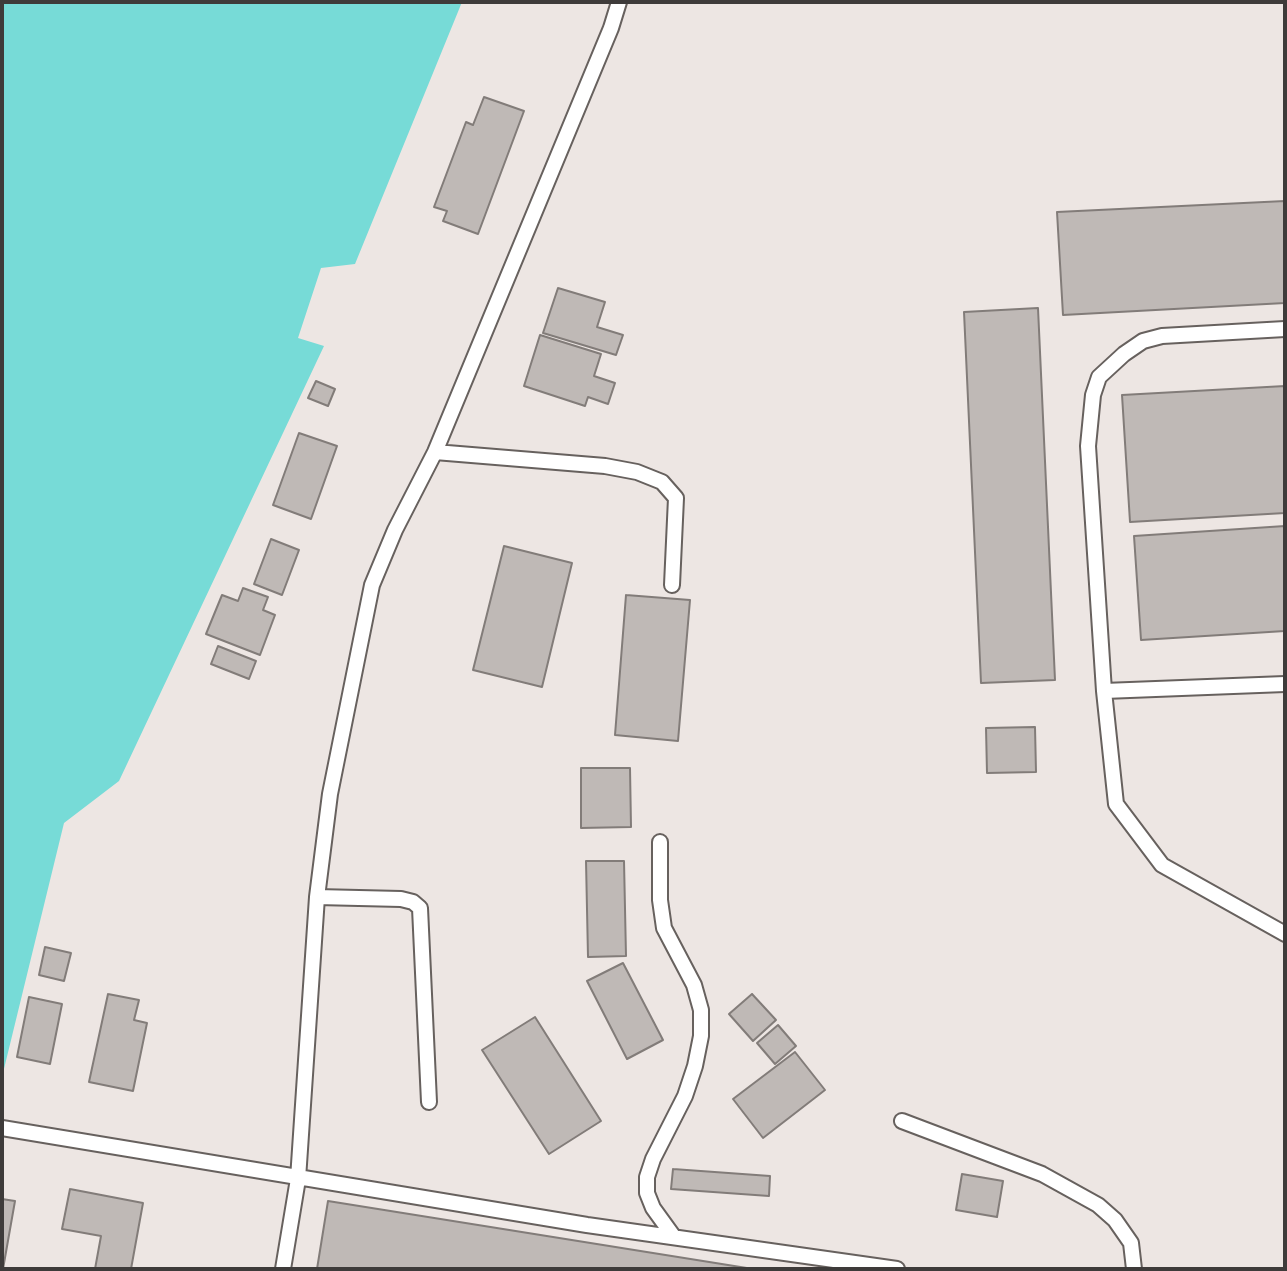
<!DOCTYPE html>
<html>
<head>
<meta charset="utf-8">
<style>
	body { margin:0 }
	#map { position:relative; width:1287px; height:1271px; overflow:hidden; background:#ede6e3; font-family:"IBM Plex Sans",sans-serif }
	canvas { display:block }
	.frame { position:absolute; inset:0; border:4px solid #3e3b3a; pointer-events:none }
</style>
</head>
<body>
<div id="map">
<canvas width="1287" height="1271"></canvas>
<div class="frame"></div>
</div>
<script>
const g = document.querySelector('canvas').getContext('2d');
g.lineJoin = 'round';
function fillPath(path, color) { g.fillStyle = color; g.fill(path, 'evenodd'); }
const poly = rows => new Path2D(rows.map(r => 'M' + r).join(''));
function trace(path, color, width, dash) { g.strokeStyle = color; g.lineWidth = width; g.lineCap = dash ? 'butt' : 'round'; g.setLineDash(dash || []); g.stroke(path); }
fillPath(poly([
	[2,2,462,2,355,264,321,268,298,338,324,346,119,781,64,823,2,1077]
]), '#77dbd7');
const building = poly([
	[484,97,524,111,478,234,443,221,447,211,434,207,466,122,473,125,484,97],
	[1285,201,1285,303,1063,315,1057,212,1285,201],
	[558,288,605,302,597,327,623,335,616,355,543,333,558,288],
	[1038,308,1055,680,981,683,964,312,1038,308],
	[540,335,601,354,594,376,615,383,608,404,588,397,585,406,524,386,540,335],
	[316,381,335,389,328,406,308,398,316,381],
	[1285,386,1285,513,1130,522,1122,395,1285,386],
	[299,433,337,446,311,519,273,505,299,433],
	[1285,526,1285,631,1141,640,1134,536,1285,526],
	[271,539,299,550,282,595,254,584,271,539],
	[504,546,572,563,542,687,473,670,504,546],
	[243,588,268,597,263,610,275,615,260,655,206,634,222,595,238,601,243,588],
	[626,595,690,600,678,741,615,735,626,595],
	[218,646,256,661,249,679,211,664,218,646],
	[1035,727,1036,772,987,773,986,728,1035,727],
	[581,768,630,768,631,827,581,828,581,768],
	[586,861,624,861,626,956,588,957,586,861],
	[45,947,71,953,64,981,39,975,45,947],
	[623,963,663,1040,627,1059,587,981,623,963],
	[108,994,139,1000,134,1020,147,1023,133,1091,89,1082,108,994],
	[752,994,776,1020,753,1041,729,1014,752,994],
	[29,997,62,1004,50,1064,17,1057,29,997],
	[535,1017,601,1121,549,1154,482,1050,535,1017],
	[778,1025,796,1046,775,1064,757,1043,778,1025],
	[795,1052,825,1090,763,1138,733,1099,795,1052],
	[673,1169,770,1176,769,1196,671,1189,673,1169],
	[962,1174,1003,1181,997,1217,956,1210,962,1174],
	[70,1189,143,1203,131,1269,95,1269,101,1236,62,1229,70,1189],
	[2,1199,15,1201,3,1269,2,1269,2,1199],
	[328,1201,753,1269,317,1269,328,1201]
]);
fillPath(building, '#bfb9b6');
trace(building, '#827c79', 2);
const lane = poly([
	[1285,329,1162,336,1143,341,1124,354,1099,377,1093,395,1088,446,1104,691,1116,804,1162,865,1285,934],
	[435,452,605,466,637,472,662,482,676,498,672,585],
	[1104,691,1285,684],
	[660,842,660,900,664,928,694,985,701,1010,701,1036,695,1066,685,1096,653,1159,647,1177,647,1193,653,1208,674,1237],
	[317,897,401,899,413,902,420,908,429,1102],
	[902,1121,1042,1174,1098,1205,1115,1220,1131,1243,1134,1269],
	[2,1128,587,1225,897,1269],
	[283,1269,298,1179,317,897,330,794,372,585,395,530,435,452,611,28,619,2]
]);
trace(lane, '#67615e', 18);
trace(lane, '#fff', 14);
</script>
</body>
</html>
